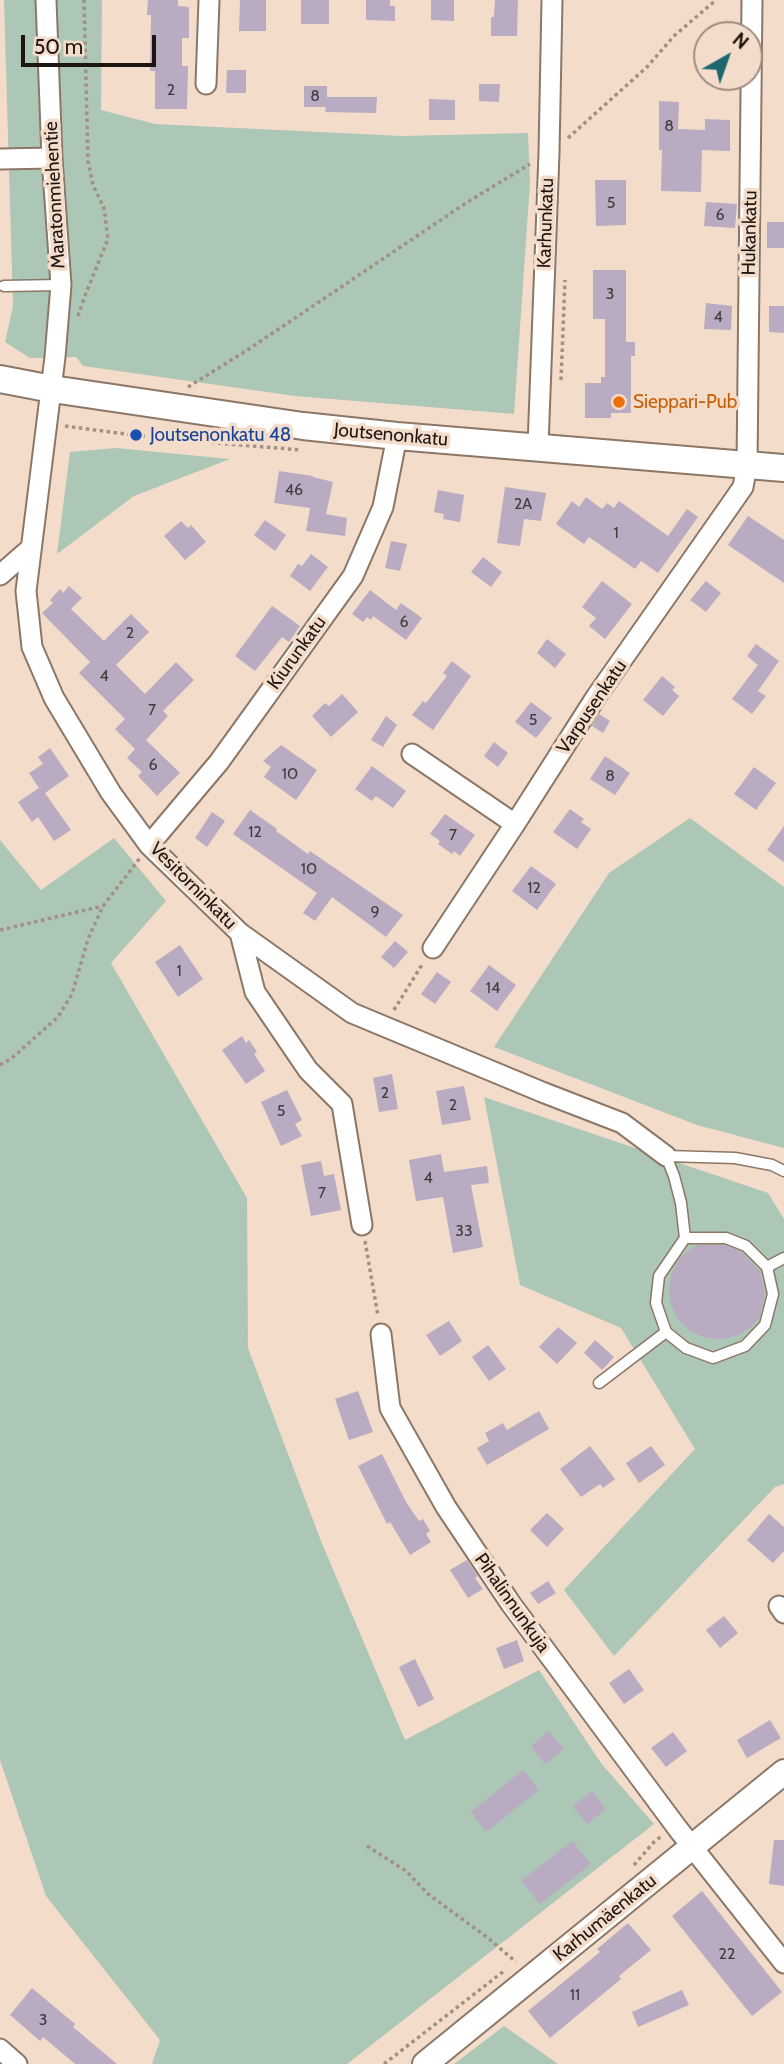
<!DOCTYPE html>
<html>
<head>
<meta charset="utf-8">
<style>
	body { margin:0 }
	#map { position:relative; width:784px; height:2064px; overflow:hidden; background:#f4dccb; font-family:Cabin,sans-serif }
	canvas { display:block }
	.north { position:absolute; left:693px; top:21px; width:70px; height:70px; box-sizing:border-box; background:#f4dccb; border:2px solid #9e8c80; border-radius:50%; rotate:40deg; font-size:19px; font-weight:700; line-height:28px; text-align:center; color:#1d150f }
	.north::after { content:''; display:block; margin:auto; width:24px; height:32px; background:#1b686f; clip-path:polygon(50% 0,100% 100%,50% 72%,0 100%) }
	.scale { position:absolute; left:21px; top:35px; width:135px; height:32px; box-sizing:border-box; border:4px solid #1d150f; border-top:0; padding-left:9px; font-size:21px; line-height:24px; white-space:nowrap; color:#1d150f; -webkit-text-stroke:5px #f4dccb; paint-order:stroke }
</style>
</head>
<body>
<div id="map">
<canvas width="784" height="2064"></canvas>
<div class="north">N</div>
<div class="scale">50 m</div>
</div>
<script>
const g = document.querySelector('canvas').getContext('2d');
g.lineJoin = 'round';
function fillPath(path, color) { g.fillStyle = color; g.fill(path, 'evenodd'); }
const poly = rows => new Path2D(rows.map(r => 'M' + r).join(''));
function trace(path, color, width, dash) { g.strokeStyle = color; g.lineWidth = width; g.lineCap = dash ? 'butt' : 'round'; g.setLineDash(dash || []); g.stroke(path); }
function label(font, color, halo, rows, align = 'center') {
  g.font = font + ' Cabin,sans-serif'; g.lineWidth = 7; g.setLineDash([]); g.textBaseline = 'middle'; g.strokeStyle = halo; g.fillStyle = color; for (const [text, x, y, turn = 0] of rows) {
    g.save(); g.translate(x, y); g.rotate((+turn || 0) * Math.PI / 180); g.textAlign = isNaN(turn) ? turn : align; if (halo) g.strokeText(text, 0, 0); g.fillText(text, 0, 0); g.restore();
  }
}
fillPath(poly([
	[4,0,102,0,101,110,155,124,402,136,528,133,530,183,514,414,295,396,83,366,76,357,30,358,5,342,13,306],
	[116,448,230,459,134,496,57,554,70,452],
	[690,818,784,887,784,1148,697,1125,494,1047,609,873],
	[114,838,166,901,111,963,247,1198,248,1348,321,1541,405,1740,539,1670,601,1763,654,1824,347,2064,152,2064,160,2040,46,1896,0,1760,0,840,41,890],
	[484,1097,768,1193,784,1219,784,1484,775,1487,614,1656,564,1590,695,1449,621,1328,520,1285],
	[504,2026,558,2064,454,2064]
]), '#adc7b6');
fillPath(poly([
	[148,0,178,0,178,6,189,7,189,38,182,38,182,66,188,66,187,109,155,109,155,71,150,71,151,15,147,15],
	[240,0,266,0,266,31,239,31],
	[301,0,329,0,329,24,301,24],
	[366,0,390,0,390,6,395,6,395,21,366,20],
	[431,0,454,0,454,21,431,20],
	[495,0,518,0,517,36,491,36,491,17,494,17],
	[227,70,246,70,246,93,226,93],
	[479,84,500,84,499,102,479,101],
	[304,86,327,86,327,97,377,97,376,113,325,112,326,107,304,107],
	[429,99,455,100,455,120,429,120],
	[659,101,679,102,678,129,705,130,705,119,730,120,730,151,702,150,701,192,661,191,662,150,659,150],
	[595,180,626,180,626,225,596,226],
	[706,202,737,204,735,228,704,226],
	[767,222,784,222,784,248,767,248],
	[593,270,626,270,626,342,635,342,635,356,631,356,631,413,611,413,611,418,585,418,585,383,601,383,601,377,605,377,605,319,593,319],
	[706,303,732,306,731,330,704,329],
	[769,306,784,306,784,333,769,332],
	[279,471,313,476,313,477,333,482,326,514,347,518,345,536,306,531,310,508,274,503],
	[505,487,546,493,541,521,524,519,520,546,497,543],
	[438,490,464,495,460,522,443,519,444,514,434,512],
	[586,497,602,509,607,503,614,508,619,501,668,536,687,509,698,517,658,573,641,561,635,569,589,537,584,544,556,524,572,501,579,507],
	[748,516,784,540,784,583,728,545],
	[265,520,286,535,275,551,254,535],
	[181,521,188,528,191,525,206,542,185,560,164,536],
	[391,541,407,544,400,571,385,568],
	[311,554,328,567,310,591,290,576,298,564,302,566],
	[483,557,502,572,491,587,471,572],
	[602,581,632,604,605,639,589,626,596,618,582,607],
	[706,581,721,593,706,612,690,600],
	[69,586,82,598,71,609,104,641,131,614,149,632,116,665,145,694,176,662,194,680,163,711,168,716,146,740,180,773,157,796,138,776,142,772,127,758,135,749,115,729,125,719,79,673,90,662,42,613,53,603,50,600,60,589,63,593],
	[370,590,396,610,401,603,422,618,406,640,373,616,371,620,367,617,363,622,352,614],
	[272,606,300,626,289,642,282,637,255,671,235,656],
	[547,639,566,654,555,668,537,653],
	[756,644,779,661,758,691,766,696,752,714,732,699,758,665,747,656],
	[452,661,471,676,433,730,412,715,423,701,426,703,447,676,443,673],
	[662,676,675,687,672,690,679,696,663,716,643,700],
	[342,694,358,712,331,737,312,716,325,703,329,706],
	[531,702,552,718,536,738,515,722],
	[599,714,610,721,603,733,592,726],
	[386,716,397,725,383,747,371,740],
	[494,742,508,753,498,767,484,756],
	[281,745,317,770,296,800,264,777,271,767,263,761],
	[50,748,69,776,45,793,71,830,54,841,38,817,32,822,18,802,39,788,29,773,43,764,38,757],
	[605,756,630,773,615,795,590,779],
	[372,766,406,791,393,808,376,796,372,801,355,789],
	[754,767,776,783,756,810,734,794],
	[570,809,584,819,581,822,591,829,577,849,553,832],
	[250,810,277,829,276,831,308,854,310,851,403,915,386,937,332,897,315,921,303,913,317,893,233,834],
	[212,812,225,821,207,847,195,838],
	[445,814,475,835,460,856,454,851,452,854,438,844,440,841,430,834],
	[784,826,784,862,767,850],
	[531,866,556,884,537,910,512,891],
	[395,941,408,952,394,968,381,957],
	[180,945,203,979,178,997,155,962],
	[489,965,516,985,497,1011,470,991],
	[437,972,451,982,435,1004,421,994],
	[242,1036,246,1043,249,1040,257,1052,254,1054,265,1071,246,1084,222,1050],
	[392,1074,398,1109,379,1112,373,1078],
	[464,1086,471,1120,442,1125,436,1091],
	[287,1090,302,1120,295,1124,302,1136,281,1146,261,1102],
	[441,1154,444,1172,487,1166,489,1183,471,1185,483,1247,453,1253,443,1197,416,1201,409,1160],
	[321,1161,324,1176,334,1174,341,1210,311,1216,301,1165],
	[698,1245,725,1245,742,1252,760,1271,765,1294,760,1316,753,1325,739,1335,723,1339,707,1338,691,1332,679,1320,671,1306,669,1289,671,1274,680,1258,691,1249],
	[449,1321,462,1341,440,1356,426,1335],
	[558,1327,577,1343,557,1364,539,1347],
	[595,1340,614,1357,602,1370,584,1353],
	[488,1345,506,1369,489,1381,472,1357],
	[358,1391,373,1432,349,1440,335,1399],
	[539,1411,549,1429,487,1465,477,1448,489,1441,485,1433,503,1423,507,1430],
	[590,1446,615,1479,603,1488,600,1484,581,1497,560,1469],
	[651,1446,665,1465,639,1483,626,1463],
	[382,1454,406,1502,419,1521,423,1519,430,1531,426,1534,431,1542,410,1555,390,1522,387,1524,358,1466],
	[547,1513,564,1529,547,1547,530,1530],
	[769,1514,784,1527,784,1551,773,1563,747,1540],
	[467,1560,478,1576,475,1578,483,1589,468,1598,450,1570],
	[548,1581,556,1593,538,1604,530,1593],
	[724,1616,738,1633,720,1648,706,1630],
	[517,1640,524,1661,504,1669,496,1648],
	[415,1659,434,1699,418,1707,399,1667],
	[629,1669,644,1690,624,1704,609,1683],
	[770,1720,781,1738,747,1758,737,1740],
	[549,1731,564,1749,545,1764,531,1746],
	[673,1732,687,1751,666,1767,651,1748],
	[523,1770,539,1790,486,1832,471,1812],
	[592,1791,606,1809,587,1824,573,1806],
	[774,1840,784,1840,784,1886,769,1884],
	[572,1841,591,1864,540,1904,521,1881],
	[702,1891,782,1992,752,2016,672,1916],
	[628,1923,651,1950,619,1976,621,1979,550,2038,528,2011,600,1952,597,1949],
	[32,1988,75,2024,73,2027,117,2064,75,2064,43,2037,40,2041,10,2015],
	[682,1990,689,2005,638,2027,632,2012]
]), '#b8abc2');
const service = poly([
	[4,286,61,285],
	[685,1238,726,1238,746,1246,767,1267,773,1294,765,1325,745,1346,713,1358,686,1348,666,1332,656,1303,659,1276,685,1238,681,1203,674,1176,666,1156,735,1158,772,1165,784,1171],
	[767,1267,784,1258],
	[599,1383,666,1332]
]);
const minor = poly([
	[46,0,52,158,61,285,55,357,26,591,32,647,54,698,111,793,149,845,240,933,352,1013,542,1092,622,1123,666,1156],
	[206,84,209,0],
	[0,159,52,158],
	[538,446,549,153,552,0],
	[0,575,30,549],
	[412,754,515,824],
	[149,845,219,762,353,576,383,507,397,436],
	[240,933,255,992,308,1070,342,1104,362,1225],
	[433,948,515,824,596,697,743,487,747,465,752,0],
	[381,1334,390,1408,446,1507,511,1604,678,1829,784,1963],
	[779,1606,784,1613],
	[0,2049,17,2064]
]);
const tertiary = poly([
	[425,2064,784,1772]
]);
const secondary = poly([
	[0,379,52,389,303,426,397,436,784,468]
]);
trace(service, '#8c7767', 13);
trace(minor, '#8c7767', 23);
trace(tertiary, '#8c7767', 28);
trace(secondary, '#8c7767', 30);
trace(poly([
	[568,138,647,67,674,36,716,0],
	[78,316,86,293,108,239,104,208,93,185,88,161,84,0],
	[561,380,565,280],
	[188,387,249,349,466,203,530,164],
	[65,426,156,438,301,450],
	[0,930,103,906],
	[394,1010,423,963],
	[0,1065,12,1058,58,1017,72,994,88,939,103,906,140,858],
	[365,1241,378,1316],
	[367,1846,406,1871,428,1894,488,1938,516,1962],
	[634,1865,654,1842,663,1835],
	[384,2064,504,1971]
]), '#a29083', 3.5, [3.5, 3.5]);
trace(service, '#fff', 10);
trace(minor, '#fff', 19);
trace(tertiary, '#fff', 24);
trace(secondary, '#fff', 26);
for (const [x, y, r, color] of [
	[619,402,7,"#e8710a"],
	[136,435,7,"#1a4fb4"]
]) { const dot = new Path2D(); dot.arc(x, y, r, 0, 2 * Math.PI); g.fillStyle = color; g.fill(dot); trace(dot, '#f4dccb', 2.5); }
label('16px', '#443a3c', null, [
	["2",171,90],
	["8",315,96],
	["8",669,126],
	["5",611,203],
	["6",720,215],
	["3",610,294],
	["4",718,317],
	["46",294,490],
	["2A",523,504],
	["1",616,533],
	["6",404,622],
	["2",130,633],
	["4",104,676],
	["7",152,710],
	["5",533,720],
	["6",153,765],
	["10",290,774],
	["8",610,776],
	["12",255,832],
	["7",453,835],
	["10",309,869],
	["12",534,888],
	["9",375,912],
	["1",179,971],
	["14",493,988],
	["2",385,1093],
	["2",453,1105],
	["5",281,1111],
	["4",428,1178],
	["7",322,1193],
	["33",464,1231],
	["22",727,1954],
	["11",575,1995],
	["3",43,2020]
]);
label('19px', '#1d150f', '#f4dccb', [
	["Maratonmiehentie",55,195,-93],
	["Karhunkatu",546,223,-88],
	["Hukankatu",750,233,-89],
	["Joutsenonkatu",391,435,5],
	["Kiurunkatu",297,653,-54],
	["Varpusenkatu",592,707,-56],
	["Vesitorninkatu",193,886,45],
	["Pihalinnunkuja",512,1603,55],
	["Karhumäenkatu",605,1918,-39]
]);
label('19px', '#c56008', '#f4dccb', [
	["Sieppari-Pub",633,402]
], 'left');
label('19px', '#164399', '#f4dccb', [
	["Joutsenonkatu 48",150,435]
], 'left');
</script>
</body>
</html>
